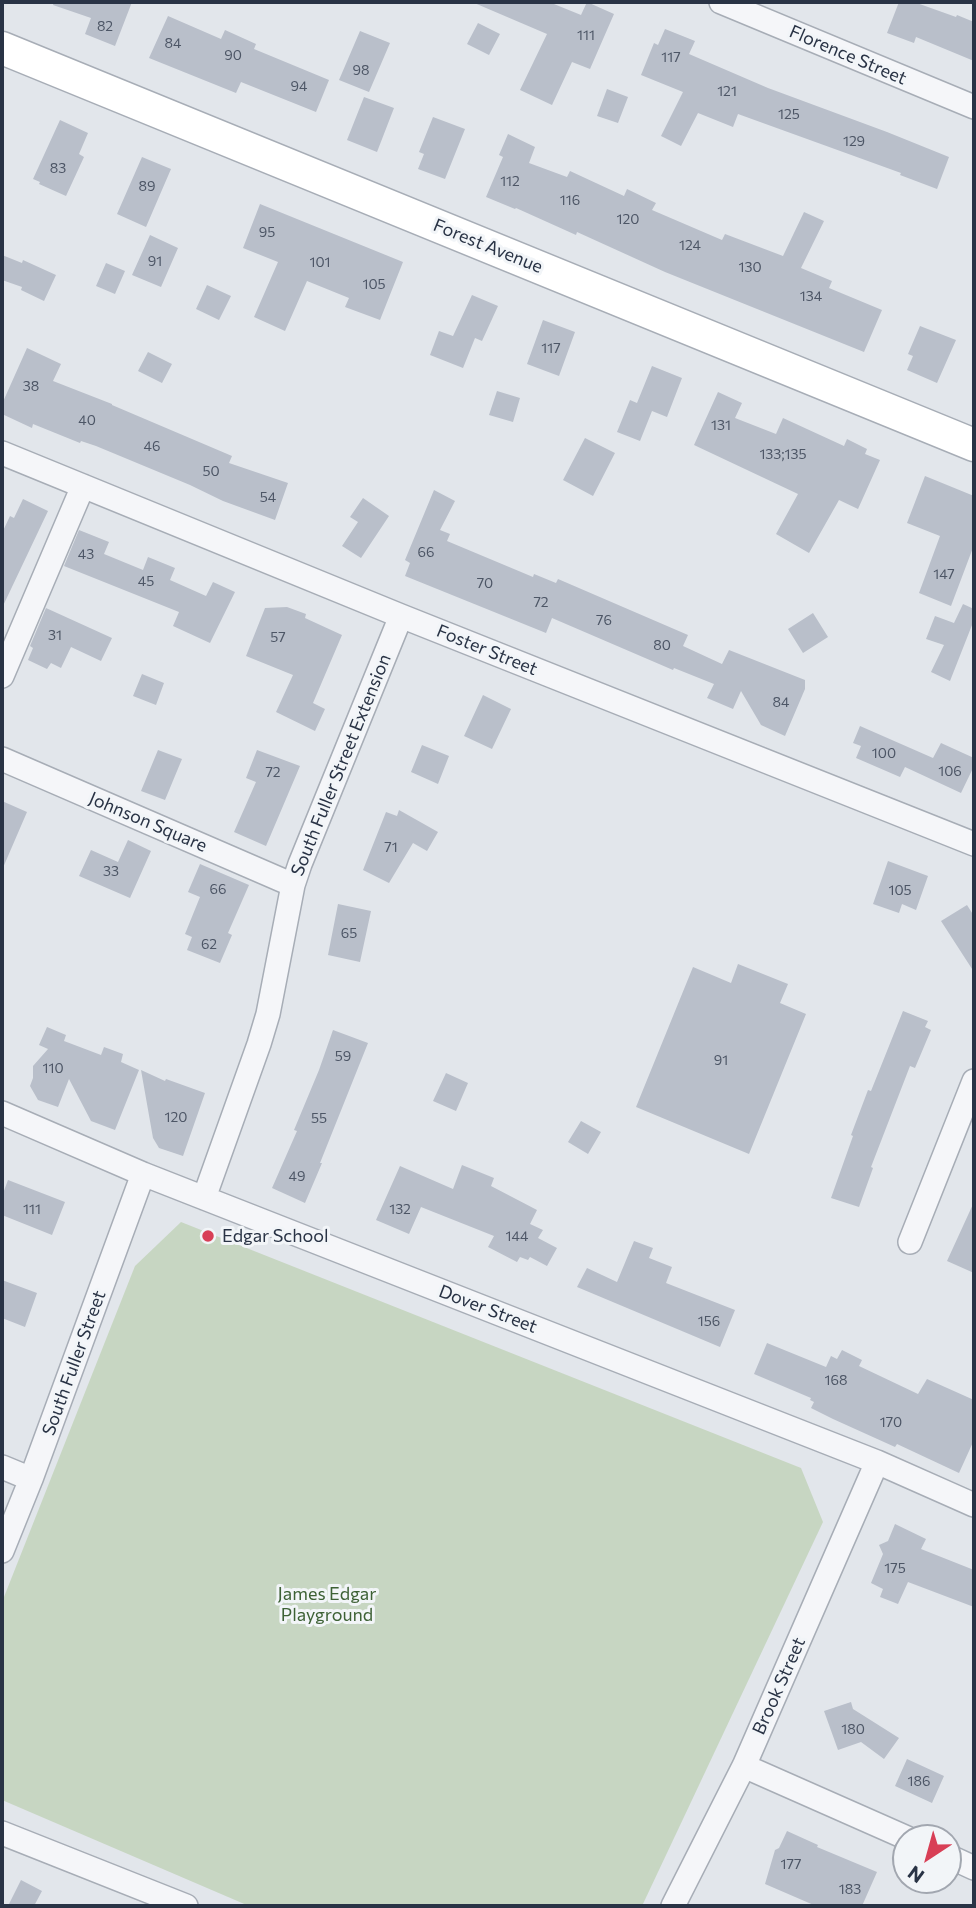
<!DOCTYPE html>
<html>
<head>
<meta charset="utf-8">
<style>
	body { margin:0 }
	#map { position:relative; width:976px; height:1908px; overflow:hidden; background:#e2e6eb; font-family:Commissioner,sans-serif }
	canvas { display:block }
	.frame { position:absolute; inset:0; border:4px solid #293345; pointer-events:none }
	.north { position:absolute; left:892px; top:1824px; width:70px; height:70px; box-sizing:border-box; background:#f2f5f8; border:2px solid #a2a7b0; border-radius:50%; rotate:216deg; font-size:19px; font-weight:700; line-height:28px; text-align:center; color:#293345 }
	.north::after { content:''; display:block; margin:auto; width:24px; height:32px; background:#d83f56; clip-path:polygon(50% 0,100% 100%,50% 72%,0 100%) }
</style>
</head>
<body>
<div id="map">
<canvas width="976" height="1908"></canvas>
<div class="frame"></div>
<div class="north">N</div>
</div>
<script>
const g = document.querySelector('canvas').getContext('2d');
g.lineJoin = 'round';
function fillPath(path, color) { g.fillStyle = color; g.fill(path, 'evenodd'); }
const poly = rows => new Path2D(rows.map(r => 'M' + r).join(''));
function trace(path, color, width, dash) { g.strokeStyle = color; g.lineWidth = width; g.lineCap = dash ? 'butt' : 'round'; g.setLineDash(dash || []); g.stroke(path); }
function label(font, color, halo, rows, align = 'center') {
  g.font = font + ' Commissioner,sans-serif'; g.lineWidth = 6; g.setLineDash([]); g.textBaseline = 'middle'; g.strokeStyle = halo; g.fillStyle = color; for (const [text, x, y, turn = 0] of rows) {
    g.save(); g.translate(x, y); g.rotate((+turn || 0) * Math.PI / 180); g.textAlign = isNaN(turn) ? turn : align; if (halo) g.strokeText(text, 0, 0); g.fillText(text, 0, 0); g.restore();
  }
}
fillPath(poly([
	[181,1222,801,1468,823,1522,642,1906,249,1906,2,1800,2,1602,135,1266]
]), '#c7d6c2');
fillPath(poly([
	[54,2,132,2,115,46,85,34,91,18,53,5],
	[472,2,549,2,581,15,587,2,614,14,590,69,572,62,552,105,520,90,547,34],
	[899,2,914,2,956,17,957,15,974,22,974,61,916,37,914,43,887,33],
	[168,16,221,39,225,30,256,44,254,49,329,80,316,112,241,82,236,93,149,58],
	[478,23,500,34,489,55,467,44],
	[665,29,695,41,689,54,768,88,887,132,949,157,937,189,900,175,901,173,738,114,733,127,698,113,681,146,661,136,683,92,641,75,654,43,658,45],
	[360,31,390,43,369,92,339,80],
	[607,89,628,97,618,123,597,116],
	[364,97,394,108,377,152,347,140],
	[433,117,465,129,445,179,418,169,424,154,419,152],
	[60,120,88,133,79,154,84,157,66,196,39,184,40,182,33,179],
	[508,134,535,147,529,163,567,177,570,171,624,196,627,189,656,203,652,210,722,240,725,234,783,256,804,212,824,221,801,268,832,281,829,288,882,310,864,352,665,272,577,232,576,235,516,208,515,209,486,197,503,157,499,155],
	[142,157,171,169,146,227,117,214],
	[260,204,403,262,380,320,345,307,349,298,307,281,285,331,254,317,278,262,243,248],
	[150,235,178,248,161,287,132,275],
	[2,255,22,263,23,260,56,275,44,301,21,290,22,287,2,280],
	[106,263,125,271,115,294,96,286],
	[207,285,231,296,219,320,196,309],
	[472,295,498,306,482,341,475,338,463,368,430,355,439,331,453,336],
	[543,320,575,332,559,376,527,364],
	[920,326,956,340,937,383,907,370,913,356,908,354],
	[27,348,61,364,53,381,112,404,112,405,232,456,229,463,288,483,275,520,223,501,190,485,96,446,81,441,80,443,33,424,32,428,2,414,2,404],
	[148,352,172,364,162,383,138,371],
	[652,366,682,378,667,417,652,411,640,441,617,432,630,400,637,403],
	[497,391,520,398,513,422,489,415],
	[718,392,742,403,735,418,776,434,783,418,844,446,847,439,867,449,865,454,880,460,858,509,839,500,809,553,776,534,798,494,694,445],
	[585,438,615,453,593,496,563,480],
	[925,476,974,496,974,545,951,606,919,593,940,536,907,523],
	[434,490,455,501,440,530,450,534,447,541,533,577,534,574,556,583,558,579,688,635,683,646,722,664,729,650,805,680,805,689,785,736,761,725,741,691,733,709,707,698,714,684,674,668,673,670,552,618,546,633,405,576,410,563,405,560],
	[363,498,389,516,361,558,342,546,358,522,350,517],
	[23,499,48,511,2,608,2,533,10,516,14,518],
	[79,530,109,542,104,554,143,570,148,557,175,568,170,580,206,596,213,582,235,592,210,643,173,626,179,612,64,566],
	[963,604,974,609,974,620,950,681,931,672,944,645,926,639,935,616,954,623],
	[287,607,306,614,305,618,342,635,313,703,325,709,315,731,276,712,293,675,246,656,265,608],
	[46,608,112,638,101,661,71,647,61,668,51,663,47,669,28,660,33,648,30,646],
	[813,613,828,637,803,653,788,629],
	[142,674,164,683,156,705,133,696],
	[483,695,511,709,492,749,464,736],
	[860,726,933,758,941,743,974,758,974,766,961,793,905,767,900,777,856,758,861,746,853,743],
	[422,745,449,756,438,784,411,772],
	[158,750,182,759,165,800,141,791],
	[257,750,300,766,266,846,234,832,256,782,246,778],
	[2,801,27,812,2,870],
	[399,810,438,832,427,851,413,843,389,883,363,870,386,812,397,816],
	[128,840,151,851,130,898,79,876,91,850,118,862],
	[888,861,928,876,916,910,902,904,899,913,873,904],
	[200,864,249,885,228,933,232,935,220,963,187,950,192,937,185,934,200,897,188,892],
	[338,904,371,911,360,962,328,955],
	[967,905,974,916,974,972,941,921],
	[738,964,788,984,780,1003,806,1014,749,1154,636,1107,693,967,731,983],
	[903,1011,928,1021,925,1027,931,1030,915,1068,910,1066,871,1167,873,1168,859,1207,831,1198,853,1136,851,1135,868,1090,871,1091],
	[47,1027,66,1035,64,1041,101,1055,104,1047,123,1054,121,1062,139,1070,115,1130,91,1121,69,1079,58,1107,38,1100,30,1086,33,1078,33,1066,48,1049,39,1045],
	[333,1030,368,1043,320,1163,322,1163,305,1203,272,1188,297,1131,294,1130,319,1070],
	[141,1070,165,1081,166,1079,205,1093,183,1156,159,1148,153,1138],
	[446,1073,468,1083,456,1111,433,1101],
	[581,1121,601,1132,588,1154,568,1142],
	[462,1165,494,1178,491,1186,537,1210,530,1224,543,1230,538,1238,557,1248,547,1266,530,1257,528,1260,520,1257,517,1262,488,1247,494,1236,421,1207,409,1234,376,1220,400,1166,453,1189],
	[8,1180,65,1202,52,1235,2,1215,2,1196],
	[974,1202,974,1273,947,1261],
	[634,1241,653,1248,649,1258,672,1267,666,1283,735,1310,720,1347,577,1287,587,1268,617,1282],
	[2,1280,37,1293,25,1327,2,1318],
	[767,1343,826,1367,831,1356,837,1359,842,1350,862,1360,859,1366,918,1394,927,1379,974,1400,974,1440,959,1473,897,1444,895,1447,833,1419,811,1408,814,1402,810,1400,811,1398,754,1374],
	[895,1524,926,1539,921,1549,974,1570,974,1607,908,1582,898,1604,880,1597,883,1589,871,1583,883,1554,879,1545,888,1541],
	[851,1702,853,1709,899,1738,884,1759,861,1742,838,1750,824,1711],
	[907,1759,944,1776,932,1803,895,1786],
	[787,1831,818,1845,817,1847,877,1872,862,1906,816,1906,765,1884,775,1850,779,1848],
	[21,1880,42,1891,34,1906,8,1906]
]), '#b9bfca');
const street = poly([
	[721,2,974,107],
	[2,453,401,616,974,844],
	[2,676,83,486],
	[2,759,293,885],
	[2,1113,143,1174,877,1462,974,1505],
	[204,1198,259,1044,268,1014,293,885,300,864,401,616],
	[910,1242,974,1081],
	[2,1467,31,1479],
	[2,1551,31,1479,143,1174],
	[744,1766,907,1838],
	[2,1833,186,1906],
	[948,1856,974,1868],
	[673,1906,744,1766,877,1462]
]);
const secondary = poly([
	[2,48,974,445]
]);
trace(street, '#a7adb6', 26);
trace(secondary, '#a7adb6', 35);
trace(street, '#f5f6f9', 23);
trace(secondary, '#fff', 32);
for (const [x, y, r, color] of [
	[208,1236,7,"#d83f56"]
]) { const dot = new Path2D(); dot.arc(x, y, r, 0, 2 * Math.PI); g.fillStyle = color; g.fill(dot); trace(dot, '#f2f5f8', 2.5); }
label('14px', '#4d5666', null, [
	["82",105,26],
	["111",586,35],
	["84",173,43],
	["90",233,55],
	["117",671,57],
	["98",361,70],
	["94",299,86],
	["121",727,91],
	["125",789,114],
	["129",854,141],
	["83",58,168],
	["112",510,181],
	["89",147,186],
	["116",570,200],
	["120",628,219],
	["95",267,232],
	["124",690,245],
	["91",155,261],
	["101",320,262],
	["130",750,267],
	["105",374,284],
	["134",811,296],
	["117",551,348],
	["38",31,386],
	["40",87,420],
	["131",721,425],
	["46",152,446],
	["133;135",783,454],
	["50",211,471],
	["54",268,497],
	["66",426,552],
	["43",86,554],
	["147",944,574],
	["45",146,581],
	["70",485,583],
	["72",541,602],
	["76",604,620],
	["31",55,635],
	["57",278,637],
	["80",662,645],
	["84",781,702],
	["100",884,753],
	["106",950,771],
	["72",273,772],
	["71",391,847],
	["33",111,871],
	["66",218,889],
	["105",900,890],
	["65",349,933],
	["62",209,944],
	["59",343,1056],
	["91",721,1060],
	["110",53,1068],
	["120",176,1117],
	["55",319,1118],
	["49",297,1176],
	["111",32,1209],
	["132",400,1209],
	["144",517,1236],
	["156",709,1321],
	["168",836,1380],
	["170",891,1422],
	["175",895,1568],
	["180",853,1729],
	["186",919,1781],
	["177",791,1864],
	["183",850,1889]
]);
label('18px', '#293345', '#f2f5f8', [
	["Florence Street",848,55,23],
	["Forest Avenue",488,246,22],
	["Foster Street",487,650,22],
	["South Fuller Street Extension",341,765,-68],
	["Johnson Square",148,822,23],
	["Dover Street",488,1309,21],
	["South Fuller Street",74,1363,-70],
	["Brook Street",779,1686,-66]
]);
label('18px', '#293345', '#f2f5f8', [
	["Edgar School",222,1236]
], 'left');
label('18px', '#3d6135', '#f2f5f8', [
	["James Edgar",327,1594],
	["Playground",327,1615]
]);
</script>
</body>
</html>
